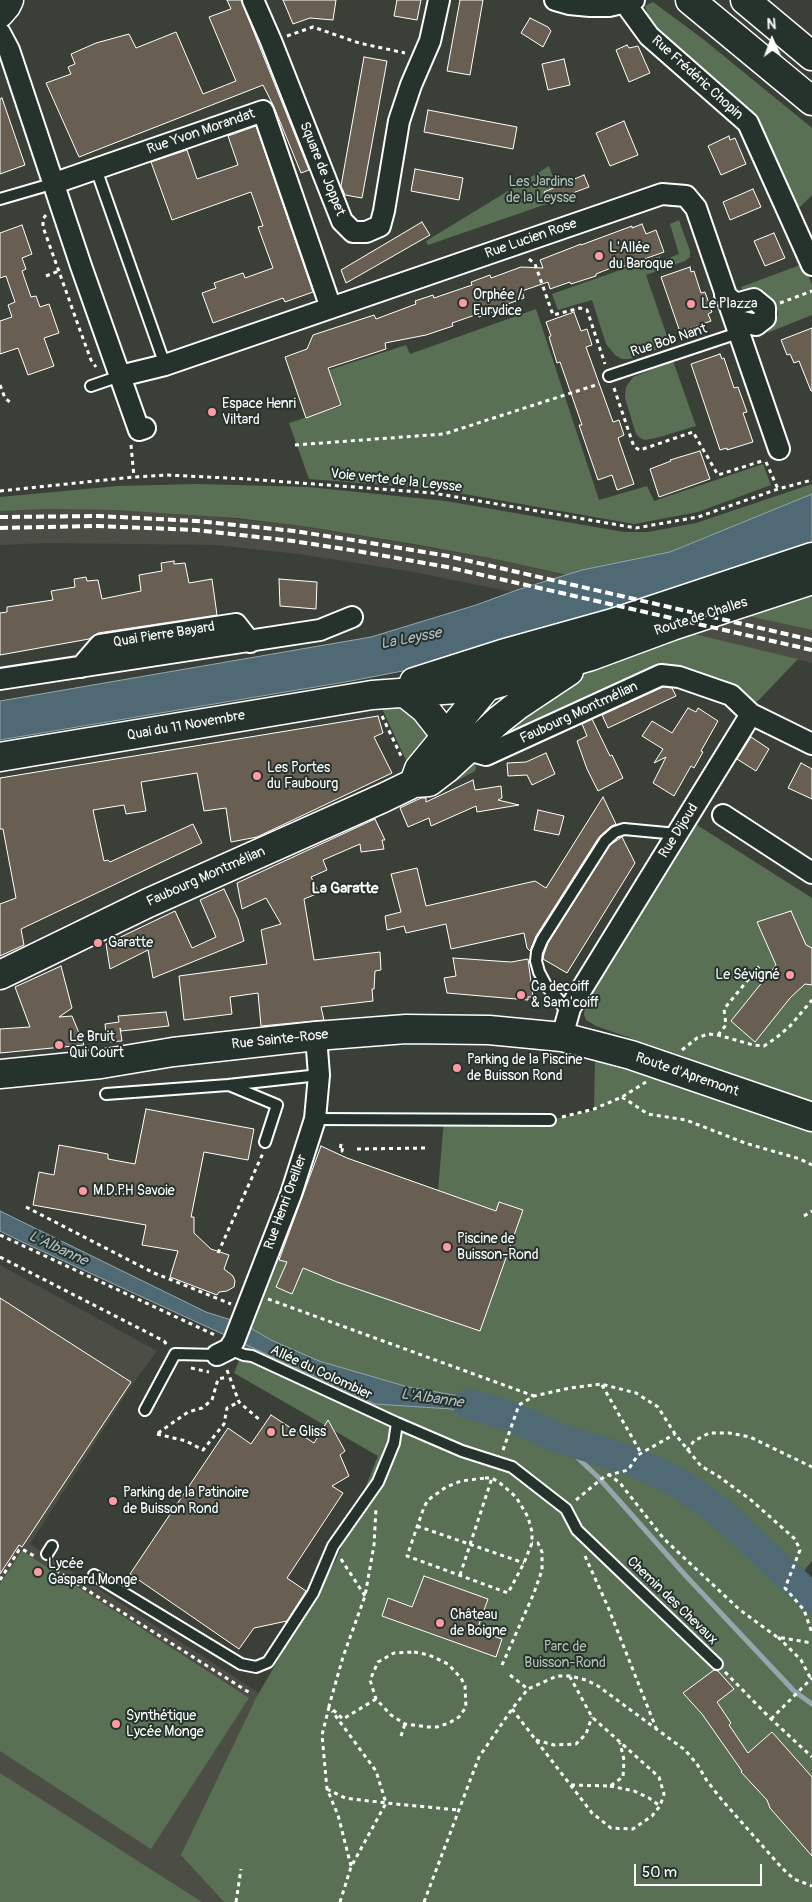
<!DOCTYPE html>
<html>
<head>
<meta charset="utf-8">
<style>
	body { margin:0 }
	#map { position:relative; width:812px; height:1902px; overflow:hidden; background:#3a4038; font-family:Pangolin,sans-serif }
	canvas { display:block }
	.north { position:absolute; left:747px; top:15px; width:50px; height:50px; -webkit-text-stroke:4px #26332d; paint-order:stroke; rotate:358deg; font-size:14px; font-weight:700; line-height:20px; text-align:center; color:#fff }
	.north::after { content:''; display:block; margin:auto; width:18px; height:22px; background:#fff; clip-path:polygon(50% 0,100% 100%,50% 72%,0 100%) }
	.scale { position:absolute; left:634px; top:1864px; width:128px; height:22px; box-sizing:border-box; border:2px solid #fff; border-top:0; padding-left:6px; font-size:15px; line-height:18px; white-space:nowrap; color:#fff; -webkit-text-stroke:4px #26332d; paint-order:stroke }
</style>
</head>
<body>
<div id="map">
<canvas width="812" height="1902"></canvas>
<div class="north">N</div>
<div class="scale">50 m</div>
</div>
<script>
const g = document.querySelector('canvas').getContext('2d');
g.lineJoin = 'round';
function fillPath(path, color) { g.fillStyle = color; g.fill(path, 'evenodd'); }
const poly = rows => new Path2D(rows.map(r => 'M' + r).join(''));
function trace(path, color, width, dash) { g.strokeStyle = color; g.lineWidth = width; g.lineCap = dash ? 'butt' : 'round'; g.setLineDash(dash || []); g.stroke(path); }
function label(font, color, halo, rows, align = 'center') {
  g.font = font + ' Pangolin,sans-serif'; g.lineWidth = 4; g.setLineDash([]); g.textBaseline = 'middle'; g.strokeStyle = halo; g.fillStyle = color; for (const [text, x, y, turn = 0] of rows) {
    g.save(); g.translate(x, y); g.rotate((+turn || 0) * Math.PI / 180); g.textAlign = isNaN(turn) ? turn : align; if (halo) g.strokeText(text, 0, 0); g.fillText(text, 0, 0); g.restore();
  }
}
fillPath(poly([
	[46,509,115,510,183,513,309,527,490,558,581,579,526,595,414,572,299,554,215,545,47,543,0,545,0,511],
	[738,614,812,630,812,663,690,633],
	[0,1265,157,1351,132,1385,30,1544,259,1693,255,1741,272,1902,0,1902]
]), '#4c4d44');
fillPath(poly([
	[653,2,703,39,812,128,812,195,795,212,755,120,651,24,645,6],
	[549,166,561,199,428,245,426,241],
	[679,220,690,251,690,257,685,261,646,275,670,345,629,359,622,359,615,355,606,344,592,300,558,310,552,294,660,256,661,261,679,254,670,224],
	[803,264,812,285,812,315,767,333,778,315,776,304,765,296,743,292,741,287],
	[536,309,599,500,647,486,654,501,763,464,771,485,698,512,634,524,436,489,309,479,289,423,342,406,329,370,406,345,410,354],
	[673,361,696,426,656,438,645,440,640,438,636,434,625,398,626,387,633,377],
	[197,484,308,487,446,501,624,532,648,532,696,523,812,484,812,494,670,552,567,575,490,558,413,544,309,527,237,518,115,510,46,509,0,511,0,497,118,486],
	[812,593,812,630,738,614],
	[690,633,798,659,757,702,716,683,657,669,525,724,508,738,491,745,558,688,598,666],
	[401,700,429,728,429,740,411,771,379,702],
	[468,758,474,762,476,767,475,771,455,782,456,772],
	[697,825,812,898,812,1101,596,1026,586,1020,584,1015,585,1006],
	[595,1061,702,1092,812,1132,812,1561,803,1572,812,1581,812,1902,224,1902,181,1855,256,1698,336,1560,378,1456,234,1373,280,1256,321,1146,347,1158,438,1190,444,1120,550,1120,595,1110,609,1105,594,1109],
	[22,1551,249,1698,151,1849,0,1751,0,1584],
	[0,1773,202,1902,0,1902]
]), '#597055');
const water = poly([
	[812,494,812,542,497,646,413,669,351,681,0,740,0,701,371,637,476,605,517,590,582,570,670,552,812,494],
	[0,1211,206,1312,244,1324,271,1340,319,1361,408,1387,465,1397,500,1408,506,1411,507,1415,503,1417,498,1417,451,1409,375,1404,18,1240,0,1231,0,1211]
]);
fillPath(water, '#4f6a74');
trace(water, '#95a6ac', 1);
trace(poly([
	[556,1437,599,1478,686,1576,794,1691,812,1704]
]), '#95a6ac', 5);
trace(poly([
	[468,1404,507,1415,556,1437,635,1462,679,1483,720,1512,812,1598]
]), '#4f6a74', 30);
const building = poly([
	[227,0,241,0,309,170,301,173,274,107,263,85,79,157,46,83,71,74,68,67,75,64,71,54,96,43,129,34,136,48,176,32,203,94,236,81,209,17,231,9,227,0],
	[283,0,336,0,333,20,310,18,293,24,283,0],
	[397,0,421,0,417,20,394,16,397,0],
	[460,0,483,0,470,75,447,71,460,0],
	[530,18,548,27,551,31,543,47,521,33,530,18],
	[627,45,629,48,638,46,650,73,629,82,616,50,627,45],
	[364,57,387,61,362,198,345,195,341,186,364,57],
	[564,59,570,85,548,90,542,64,564,59],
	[2,98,25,165,0,174,0,99,2,98],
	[428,110,517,127,513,149,424,132,428,110],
	[624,121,638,155,610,166,596,133,624,121],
	[256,126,313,292,285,302,283,298,213,323,202,293,216,288,214,283,243,273,245,278,273,268,258,227,263,226,251,192,172,220,151,162,187,150,197,179,238,165,228,136,256,126],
	[729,136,730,140,735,138,746,164,721,175,708,146,729,136],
	[415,169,463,178,459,200,411,191,415,169],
	[584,175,589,187,548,202,544,192,584,175],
	[753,189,761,207,730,220,723,202,753,189],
	[422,222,430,235,346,283,341,270,422,222],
	[642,224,646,234,656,230,664,252,622,267,621,264,596,274,596,276,571,284,570,282,550,289,548,282,522,291,524,298,505,305,506,307,479,317,478,314,452,323,453,326,426,335,385,343,386,349,328,368,341,405,306,418,285,357,307,349,313,335,374,315,376,319,416,304,415,301,433,295,434,298,472,285,471,282,490,275,491,278,521,267,543,268,540,260,581,244,581,245,632,226,632,228,642,224],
	[22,225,32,254,22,258,26,269,22,271,31,297,36,296,40,307,49,304,59,333,44,338,54,366,28,375,18,348,0,354,0,321,12,317,8,305,15,302,6,276,0,278,0,233,22,225],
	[774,233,785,258,765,266,754,241,774,233],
	[690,267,691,272,694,271,701,293,705,292,712,312,708,314,711,321,680,332,661,277,690,267],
	[574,312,581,331,587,329,592,345,586,347,613,422,619,420,624,435,618,438,634,484,617,490,612,475,598,480,579,425,582,425,560,362,557,363,549,337,551,336,546,322,574,312],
	[812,328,812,391,811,391,799,361,794,363,790,354,787,355,781,340,812,328],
	[720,354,722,359,724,358,734,388,738,387,747,412,743,413,753,442,727,450,727,448,720,450,691,364,720,354],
	[700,451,710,479,659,497,650,469,671,461,670,460,700,451],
	[174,561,174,564,185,563,189,583,212,579,217,615,98,633,89,639,0,655,0,613,7,612,7,607,53,600,51,591,75,587,74,579,86,577,87,581,98,580,102,599,141,591,139,575,162,571,161,563,174,561],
	[279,579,317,582,316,609,280,606,279,579],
	[663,687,672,688,676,696,608,728,602,715,663,687],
	[688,708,696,712,698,708,718,721,701,751,703,752,694,768,691,766,674,796,653,783,666,757,654,763,663,749,642,736,652,721,672,733,688,708],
	[378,716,383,733,374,737,392,773,257,837,231,842,226,808,204,811,197,773,141,782,146,811,126,814,124,805,93,810,104,861,108,860,110,862,193,824,202,843,21,929,24,945,0,956,0,904,16,898,3,829,0,829,0,778,378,716],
	[592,719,610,756,612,755,623,778,598,791,587,769,577,741,587,736,582,724,592,719],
	[751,737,769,749,756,771,737,759,751,737],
	[546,753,555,774,532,785,527,775,508,776,507,763,526,762,546,753],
	[801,763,812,769,812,799,788,788,801,763],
	[473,780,475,790,501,786,502,798,498,800,519,805,477,812,476,806,431,826,429,818,408,827,400,808,421,798,426,798,426,802,473,780],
	[603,797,616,824,610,827,599,837,536,936,530,951,527,948,524,933,451,949,446,924,406,933,404,926,387,930,385,916,401,912,391,874,417,868,426,906,535,881,546,888,603,797],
	[538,810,564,816,559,835,534,830,538,810],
	[375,819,385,840,382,840,384,849,361,852,360,844,323,860,327,870,311,877,319,893,304,899,314,960,380,952,381,970,375,971,374,989,372,989,373,1001,321,1007,324,1020,261,1026,258,993,230,997,232,1014,184,1020,179,976,267,964,261,930,281,924,266,898,242,909,237,883,375,819],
	[622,837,635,863,567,973,543,959,544,954,548,943,610,845,622,837],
	[224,889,238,919,244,941,153,978,148,950,110,969,106,944,175,911,192,948,216,937,200,900,224,889],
	[791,911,806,945,812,948,812,985,805,984,790,998,755,1042,731,1021,776,965,757,922,791,911],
	[453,958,511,962,528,959,533,997,528,997,528,1000,447,993,444,978,456,976,453,958],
	[61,966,72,1008,59,1017,72,1016,84,1045,0,1053,0,1029,30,1027,15,987,61,966],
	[166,1012,169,1026,121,1031,120,1028,122,1041,107,1042,105,1024,119,1022,118,1016,166,1012],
	[146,1109,254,1129,248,1160,204,1152,191,1217,194,1217,194,1233,211,1249,229,1255,224,1269,233,1276,235,1281,234,1287,227,1291,219,1292,217,1295,170,1277,178,1251,142,1245,146,1225,33,1205,39,1172,54,1175,59,1145,108,1154,108,1159,135,1164,146,1109],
	[321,1146,347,1158,496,1211,499,1202,523,1210,480,1331,337,1282,303,1268,292,1294,276,1287,287,1262,279,1260,321,1146],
	[0,1298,131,1382,22,1547,19,1545,0,1574,0,1298],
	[271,1415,314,1443,328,1420,345,1451,340,1455,349,1476,332,1486,343,1493,287,1578,306,1591,287,1621,254,1628,239,1649,130,1574,228,1428,251,1444,271,1415],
	[424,1576,488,1599,477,1630,502,1639,496,1657,382,1616,388,1598,412,1607,424,1576],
	[714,1670,718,1671,734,1689,717,1702,731,1723,729,1725,748,1753,772,1732,812,1777,812,1856,770,1808,767,1800,741,1772,742,1771,702,1714,683,1693,714,1670]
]);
fillPath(building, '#685f52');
trace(building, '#fff', 1);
const service = poly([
	[96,169,165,365],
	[0,199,55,183],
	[609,376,738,333],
	[91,386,120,376],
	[568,1015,558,999,547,987,539,972,536,961,537,952,542,940,605,841,615,832,624,829,677,834],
	[229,1085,277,1105,265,1142],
	[106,1094,228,1085,319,1075],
	[315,1119,550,1120],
	[229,1349,244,1355,252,1356,397,1423,462,1451,512,1467,566,1509,577,1530,717,1664],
	[145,1410,175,1354,217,1355],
	[47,1554,52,1546],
	[94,1575,241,1664,256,1667,268,1662,313,1593,333,1546,378,1482,394,1443,397,1423]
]);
const minor = poly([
	[253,0,271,41,342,221,353,232,366,232,380,226,384,211,399,121,411,85,430,41,439,0],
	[555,0,569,4,590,6,609,6,634,0],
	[625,3,649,36,748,123,812,265],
	[0,33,9,50,81,266,139,430,145,428],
	[55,183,263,111,331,308],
	[725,295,736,304,754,299,765,308,765,318,756,325,735,320],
	[120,376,165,365,662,194,686,196,696,208,779,449],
	[81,667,100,645,236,624,250,642],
	[0,679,320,630,352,617],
	[459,744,468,750,486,755,661,675,679,677,731,695,751,714,812,744],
	[723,815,812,873],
	[562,1037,570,1008,751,714],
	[217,1355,229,1349,234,1341,291,1194,315,1119,319,1075,316,1036]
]);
const secondary = poly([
	[0,13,6,6,9,0],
	[0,1074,101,1064,173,1052,316,1036,406,1029,489,1030,562,1037,597,1046,631,1055,812,1117]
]);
const primary = poly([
	[414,682,502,654,613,623,812,557],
	[405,693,425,709,447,737],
	[0,757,372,695,485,687,591,656,672,626,812,580],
	[414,783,419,769,493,679],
	[0,975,148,903,383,798,414,783,429,782,446,769,499,720,518,705,569,671]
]);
const trunk = poly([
	[690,0,812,101],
	[745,0,812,56]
]);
trace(service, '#fff', 14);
trace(minor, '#fff', 24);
trace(secondary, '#fff', 31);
trace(primary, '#fff', 31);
trace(trunk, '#fff', 31);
trace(poly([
	[287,36,313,27,359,43,405,53],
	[46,215,43,219,43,227,81,333,91,360,96,367],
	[529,259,535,264,553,315,580,308,587,310,605,364],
	[46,276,61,270],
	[780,303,812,291],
	[0,385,5,398,12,404],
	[614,388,634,447,640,450,693,432,718,475,765,460],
	[131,445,134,477],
	[295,445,444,434,599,384],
	[766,462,778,489],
	[0,491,134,477,167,475,247,479,433,493,636,528,698,517,778,489,812,480],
	[382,716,402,758],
	[718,1035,726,1025,724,1009,761,964],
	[682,1050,697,1038,708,1034,718,1035,753,1045,764,1046,776,1038,790,1026,812,1000],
	[622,1097,648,1114,686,1120,745,1143,800,1159,812,1165],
	[562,1117,594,1109,622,1097,646,1082],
	[341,1144,340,1151,342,1151,343,1144],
	[357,1149,428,1148],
	[26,1207,154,1273,231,1304],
	[804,1216,812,1211],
	[0,1235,217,1336],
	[218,1253,263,1153],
	[0,1257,164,1341,167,1345],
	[268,1299,534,1396],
	[191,1368,209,1372],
	[227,1370,239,1402,261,1421],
	[602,1385,641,1453],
	[158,1433,188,1412,202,1408,212,1400,218,1379,228,1377],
	[157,1434,186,1441,203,1450,224,1424,227,1408,239,1402],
	[503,1450,519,1405,534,1396,570,1388,601,1384,636,1393,658,1407,675,1434,701,1466,718,1476,751,1500,795,1539,800,1550,785,1588,804,1610,812,1633],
	[687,1451,694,1441,709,1433,729,1433,750,1437,812,1467],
	[608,1474,620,1483,664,1539,740,1610,777,1637,812,1643],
	[485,1478,492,1478,500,1483,516,1497,528,1517,532,1532,532,1543,524,1563,508,1593,407,1556,424,1507,428,1500,446,1487,461,1481,485,1478],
	[576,1500,605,1476,628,1470,638,1455,675,1434],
	[417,1526,524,1563],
	[585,1556,608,1607,656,1728],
	[341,1559,365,1596],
	[49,1566,250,1693],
	[460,1575,492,1478],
	[0,1580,19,1550,22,1549,36,1557],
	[778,1637,801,1660,812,1681],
	[414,1652,429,1655,448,1664,461,1678,465,1686,466,1707,459,1717,449,1723,437,1727,428,1727,405,1724,391,1715,376,1699,370,1680,378,1662,394,1653,414,1652],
	[502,1665,534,1593,542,1570,542,1552,538,1543,532,1543],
	[725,1672,771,1719,812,1757],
	[510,1675,528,1689],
	[376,1699,343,1719,329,1706,343,1657,365,1596,374,1545,376,1509],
	[329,1707,322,1735,327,1789,338,1815,351,1866],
	[512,1709,592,1813,611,1828,633,1829,652,1816,660,1806,664,1794,659,1777,592,1717,570,1677],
	[771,1719,812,1678],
	[401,1736,405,1724],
	[536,1740,554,1745,576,1744,586,1734,592,1717],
	[571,1785,610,1786,623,1777,624,1760,620,1743],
	[610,1786,634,1791,649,1798,660,1806],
	[327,1789,345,1798,386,1803,376,1771,332,1711],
	[236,1902,241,1869],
	[340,1902,351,1867,386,1803,458,1810],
	[424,1902,479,1757,512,1709,528,1689,557,1676,570,1676,586,1680,598,1686,685,1750,697,1764,707,1781,722,1800,782,1868,794,1879,812,1886]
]), '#fff', 3, [4, 4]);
trace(service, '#26332d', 10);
trace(minor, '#26332d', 20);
trace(secondary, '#26332d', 28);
trace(primary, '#26332d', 28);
trace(trunk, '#26332d', 28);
trace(poly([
	[0,517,98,516,197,521,294,531,359,541,448,556,812,640],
	[0,528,98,526,196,530,293,541,357,551,447,567,812,650]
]), '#fff', 4, [8, 4]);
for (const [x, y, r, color] of [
	[599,256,5,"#ff9aa2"],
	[463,303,5,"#ff9aa2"],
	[691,304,5,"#ff9aa2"],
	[212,412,5,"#ff9aa2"],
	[257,776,5,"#ff9aa2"],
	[98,943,5,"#ff9aa2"],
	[790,975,5,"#ff9aa2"],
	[521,995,5,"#ff9aa2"],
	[59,1045,5,"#ff9aa2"],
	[457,1068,5,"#ff9aa2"],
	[83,1191,5,"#ff9aa2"],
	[447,1247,5,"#ff9aa2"],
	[271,1432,5,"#ff9aa2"],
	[113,1501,5,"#ff9aa2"],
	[38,1572,5,"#ff9aa2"],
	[440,1623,5,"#ff9aa2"],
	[116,1724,5,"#ff9aa2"]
]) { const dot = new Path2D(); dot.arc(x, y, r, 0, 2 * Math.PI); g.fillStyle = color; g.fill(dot); trace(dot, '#26332d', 2); }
label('14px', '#fff', '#26332d', [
	["Rue Frédéric Chopin",697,78,42],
	["Rue Yvon Morandat",201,132,-19],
	["Square de Joppet",322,169,68],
	["Rue Lucien Rose",531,239,-19],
	["Rue Bob Nant",669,341,-18],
	["Voie verte de la Leysse",396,481,6],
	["Route de Challes",701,617,-18],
	["Quai Pierre Bayard",164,635,-9],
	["Faubourg Montmélian",579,713,-25],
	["Quai du 11 Novembre",186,726,-10],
	["Rue Dijoud",679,831,-58],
	["Faubourg Montmélian",206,877,-24],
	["Rue Sainte-Rose",280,1040,-6],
	["Route d'Apremont",687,1075,19],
	["Rue Henri Oreiller",286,1202,-70],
	["Allée du Colombier",321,1373,25],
	["Chemin des Chevaux",672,1601,44]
]);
label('14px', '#b4bfb2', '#26332d', [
	["Les Jardins",541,182],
	["de la Leysse",541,198],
	["Parc de",565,1647],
	["Buisson-Rond",565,1663]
]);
label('14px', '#fff', '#26332d', [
	["L'Allée",609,248],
	["du Baroque",609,264],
	["Orphée /",473,295],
	["Eurydice",473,311],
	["Le Plazza",701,304],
	["Espace Henri",222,404],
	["Viltard",222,420],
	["Les Portes",267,768],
	["du Faubourg",267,784],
	["Garatte",108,943],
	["Le Sévigné",780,975,"right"],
	["Ca decoiff",531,987],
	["& Sam'coiff",531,1003],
	["Le Bruit",69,1037],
	["Qui Court",69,1053],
	["Parking de la Piscine",467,1060],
	["de Buisson Rond",467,1076],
	["M.D.P.H Savoie",93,1191],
	["Piscine de",457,1239],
	["Buisson-Rond",457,1255],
	["Le Gliss",281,1432],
	["Parking de la Patinoire",123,1493],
	["de Buisson Rond",123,1509],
	["Lycée",48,1564],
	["Gaspard Monge",48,1580],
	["Château",450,1615],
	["de Boigne",450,1631],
	["Synthétique",126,1716],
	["Lycée Monge",126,1732]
], 'left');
label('italic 15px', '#b0bcc0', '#26332d', [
	["La Leysse",411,639,-11],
	["L'Albanne",58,1249,25],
	["L'Albanne",432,1399,8]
]);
label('bold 15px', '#fff', '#26332d', [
	["La Garatte",345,889]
]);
</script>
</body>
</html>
